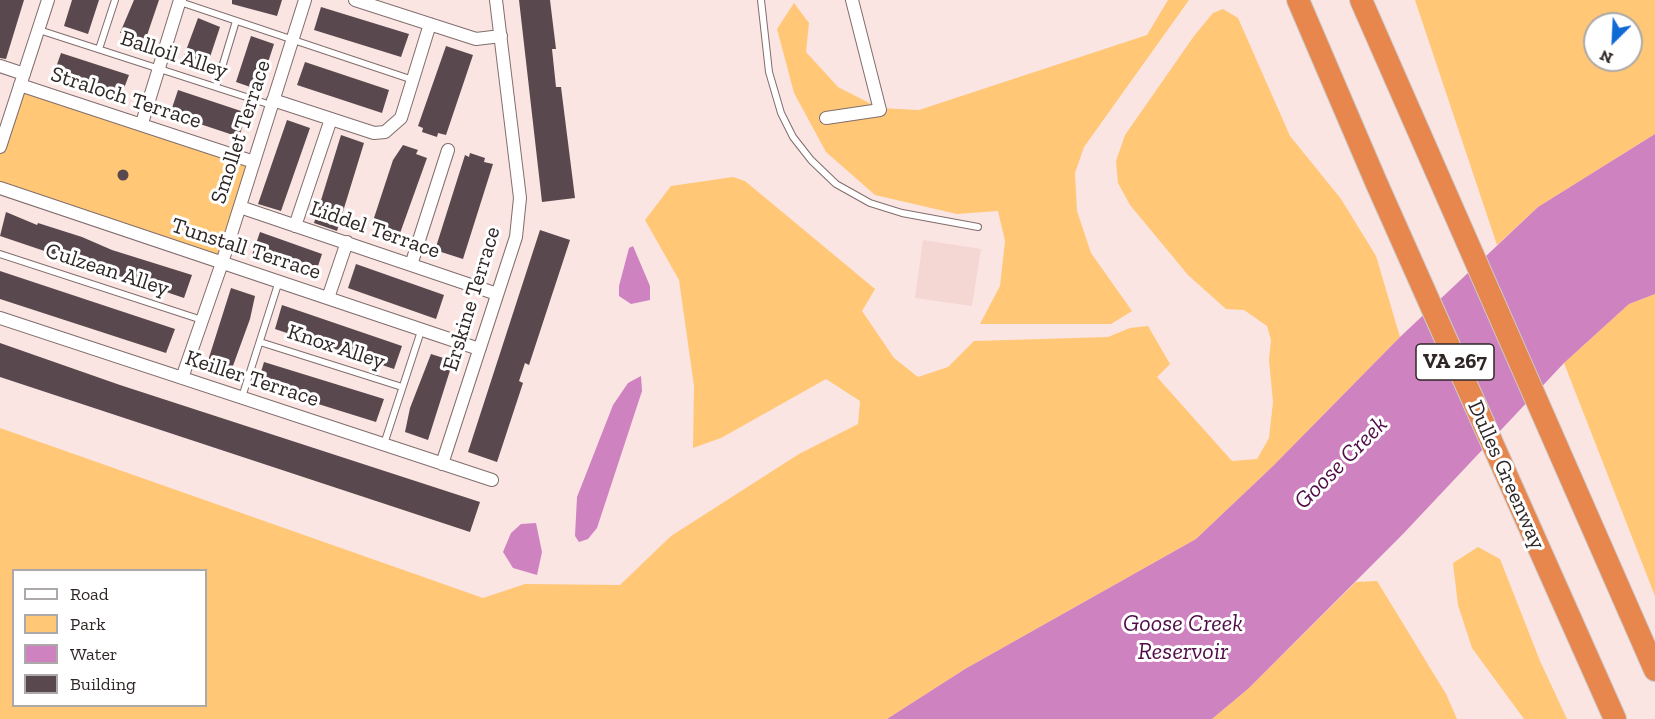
<!DOCTYPE html>
<html>
<head>
<meta charset="utf-8">
<style>
	body { margin:0 }
	#map { position:relative; width:1655px; height:719px; overflow:hidden; background:#fae5e3; font-family:"Zilla Slab",serif }
	canvas { display:block }
	.legend { position:absolute; left:12px; top:569px; width:195px; height:138px; box-sizing:border-box; background:#fff; border:2px solid #aca9a8; margin:0; padding:8px 10px; list-style:none; font-size:18px; color:#2f2726 }
	.legend li { display:flex; align-items:center; gap:12px; height:30px }
	.legend b { width:30px; border:2px solid #aca9a8 }
	.north { position:absolute; left:1583px; top:12px; width:60px; height:60px; box-sizing:border-box; background:#fff; border:2px solid #aca9a8; border-radius:50%; rotate:204deg; font-size:16px; font-weight:700; line-height:24px; text-align:center; color:#2f2726 }
	.north::after { content:''; display:block; margin:auto; width:21px; height:27px; background:#106ad3; clip-path:polygon(50% 0,100% 100%,50% 72%,0 100%) }
</style>
</head>
<body>
<div id="map">
<canvas width="1655" height="719"></canvas>
<ul class="legend">
<li><b style="height:8px;background:#fff"></b>Road</li>
<li><b style="height:16px;background:#ffc776"></b>Park</li>
<li><b style="height:16px;background:#ce82c0"></b>Water</li>
<li><b style="height:16px;background:#59494e"></b>Building</li>
</ul>
<div class="north">N</div>
</div>
<script>
const g = document.querySelector('canvas').getContext('2d');
g.lineJoin = 'round';
function fillPath(path, color) { g.fillStyle = color; g.fill(path, 'evenodd'); }
const poly = rows => new Path2D(rows.map(r => 'M' + r).join(''));
function trace(path, color, width, dash) { g.strokeStyle = color; g.lineWidth = width; g.lineCap = dash ? 'butt' : 'round'; g.setLineDash(dash || []); g.stroke(path); }
function label(font, color, halo, rows, align = 'center') {
  g.font = font + ' "Zilla Slab",serif'; g.lineWidth = 6; g.setLineDash([]); g.textBaseline = 'middle'; g.strokeStyle = halo; g.fillStyle = color; for (const [text, x, y, turn = 0] of rows) {
    g.save(); g.translate(x, y); g.rotate((+turn || 0) * Math.PI / 180); g.textAlign = isNaN(turn) ? turn : align; if (halo) g.strokeText(text, 0, 0); g.fillText(text, 0, 0); g.restore();
  }
}
fillPath(poly([
	[923,240,981,249,972,306,915,298]
]), '#f4d6d3');
fillPath(poly([
	[1168,0,1189,0,1084,147,1075,173,1077,211,1091,253,1132,311,1111,324,980,324,1000,286,1005,241,998,211,957,214,875,195,826,152,794,93,777,29,794,3,809,23,806,52,838,87,879,108,919,110,1147,35],
	[1415,0,1655,0,1655,134,1538,207,1497,245],
	[1595,24,1631,24,1631,60,1595,60],
	[1223,9,1238,18,1290,136,1341,199,1376,256,1400,337,1273,466,1196,539,965,669,887,719,0,719,0,428,483,598,525,584,620,585,671,536,799,454,858,424,860,401,826,379,721,438,693,448,694,386,679,280,645,220,671,186,733,177,745,181,875,289,862,311,894,358,918,377,948,367,974,341,1108,337,1130,328,1148,326,1170,364,1157,377,1232,461,1257,459,1269,438,1273,402,1269,360,1271,340,1267,326,1244,310,1226,309,1188,275,1130,205,1118,183,1116,161,1125,135,1194,36,1213,13],
	[14,570,206,570,206,706,14,706],
	[20,85,254,162,222,263,0,188,0,147],
	[1655,294,1655,596,1564,363,1629,304],
	[1478,547,1500,559,1540,661,1567,719,1524,719,1472,648,1458,605,1453,563],
	[1377,581,1446,694,1457,719,1212,719,1249,688,1356,582]
]), '#ffc776');
fillPath(poly([
	[1655,134,1655,294,1629,304,1564,363,1403,534,1249,688,1212,719,887,719,965,669,1196,539,1273,466,1400,337,1538,207],
	[633,246,650,286,650,300,631,304,619,296,619,286,629,248],
	[641,376,642,391,597,528,588,539,579,542,575,536,577,497,613,405,628,383],
	[536,523,542,552,537,575,513,568,503,552,511,533,521,524]
]), '#ce82c0');
fillPath(poly([
	[0,0,24,0,6,59,0,58],
	[72,0,99,0,88,34,64,26],
	[134,0,159,0,141,53,119,45,123,33,120,33],
	[232,0,282,0,277,16,232,4],
	[519,0,550,0,556,49,552,49,556,87,561,87,575,198,542,202],
	[321,7,409,34,401,57,314,30],
	[198,18,220,27,205,72,181,64],
	[251,36,274,44,259,90,236,82],
	[446,46,473,55,446,135,438,133,437,137,422,132,423,128,418,126],
	[61,53,129,75,120,99,53,76],
	[305,62,389,90,382,113,297,85],
	[178,90,247,113,239,137,170,114],
	[287,120,310,128,281,211,258,204],
	[341,135,364,143,337,231,314,223],
	[403,145,418,150,416,154,427,158,399,236,371,227,393,160],
	[470,153,485,158,484,162,493,164,463,259,435,250,465,155,469,157],
	'117.5 175a5.5 5.5 0 1 1 11 0a5.5 5.5 0 1 1-11 0Z',
	[6,212,37,225,38,223,82,237,112,250,192,275,184,298,0,236],
	[540,230,570,240,529,365,525,363,519,381,523,383,497,462,468,452],
	[260,232,322,254,314,278,262,261,263,259,252,255],
	[356,264,444,295,436,319,348,288],
	[0,271,175,329,166,353,0,299],
	[231,288,255,296,250,319,230,374,206,367],
	[282,305,402,346,394,369,275,329],
	[0,343,120,385,480,502,470,532,0,377],
	[431,354,453,361,428,440,405,432,410,408],
	[264,362,384,399,376,422,257,385]
]), '#59494e');
const service = poly([
	[761,0,769,72,781,113,793,137,811,160,836,184,870,203,902,213,978,227],
	[180,2,413,80],
	[39,30,271,105],
	[99,49,115,0],
	[216,87,236,21],
	[0,254,202,320],
	[260,342,402,387],
	[242,397,279,281],
	[384,444,421,331]
]);
const minor = poly([
	[355,0,476,39,501,36],
	[0,66,24,74],
	[20,85,254,162],
	[273,100,374,133,385,132,401,118,430,24],
	[826,118,880,110,852,0],
	[142,123,180,0],
	[0,147,48,0],
	[0,188,479,349],
	[240,207,497,294],
	[295,226,331,119],
	[411,265,448,150],
	[328,298,347,242],
	[0,318,492,480],
	[182,378,222,263,305,0],
	[442,464,516,237,520,198,496,0]
]);
const motorway = poly([
	[1298,0,1376,182,1615,719],
	[1361,0,1655,670]
]);
trace(service, '#806d6c', 8);
trace(minor, '#806d6c', 14);
trace(motorway, '#cdcbcb', 24);
trace(service, '#fff', 6);
trace(minor, '#fff', 12);
trace(motorway, '#e7874e', 22);
for (const [x, y, w] of [
	[1455,362,78]
]) { const box = new Path2D(); box.roundRect(x - w / 2, y - 18, w, 36, 4.5); g.fillStyle = '#fff'; g.fill(box); trace(box, '#2f2726', 1.5); }
label('bold 21px', '#2f2726', null, [
	["VA 267",1455,362]
]);
label('22px', '#2f2726', '#fff', [
	["Balloil Alley",174,55,18],
	["Straloch Terrace",126,98,18],
	["Smollet Terrace",241,132,-72],
	["Liddel Terrace",375,230,19],
	["Tunstall Terrace",246,249,18],
	["Culzean Alley",107,270,18],
	["Erskine Terrace",472,299,-73],
	["Knox Alley",336,347,18],
	["Keiller Terrace",252,379,18],
	["Dulles Greenway",1506,475,66]
]);
label('italic 24px', '#510d4a', '#fff', [
	["Goose Creek",1341,463,-45],
	["Goose Creek",1183,624],
	["Reservoir",1183,652]
]);
</script>
</body>
</html>
